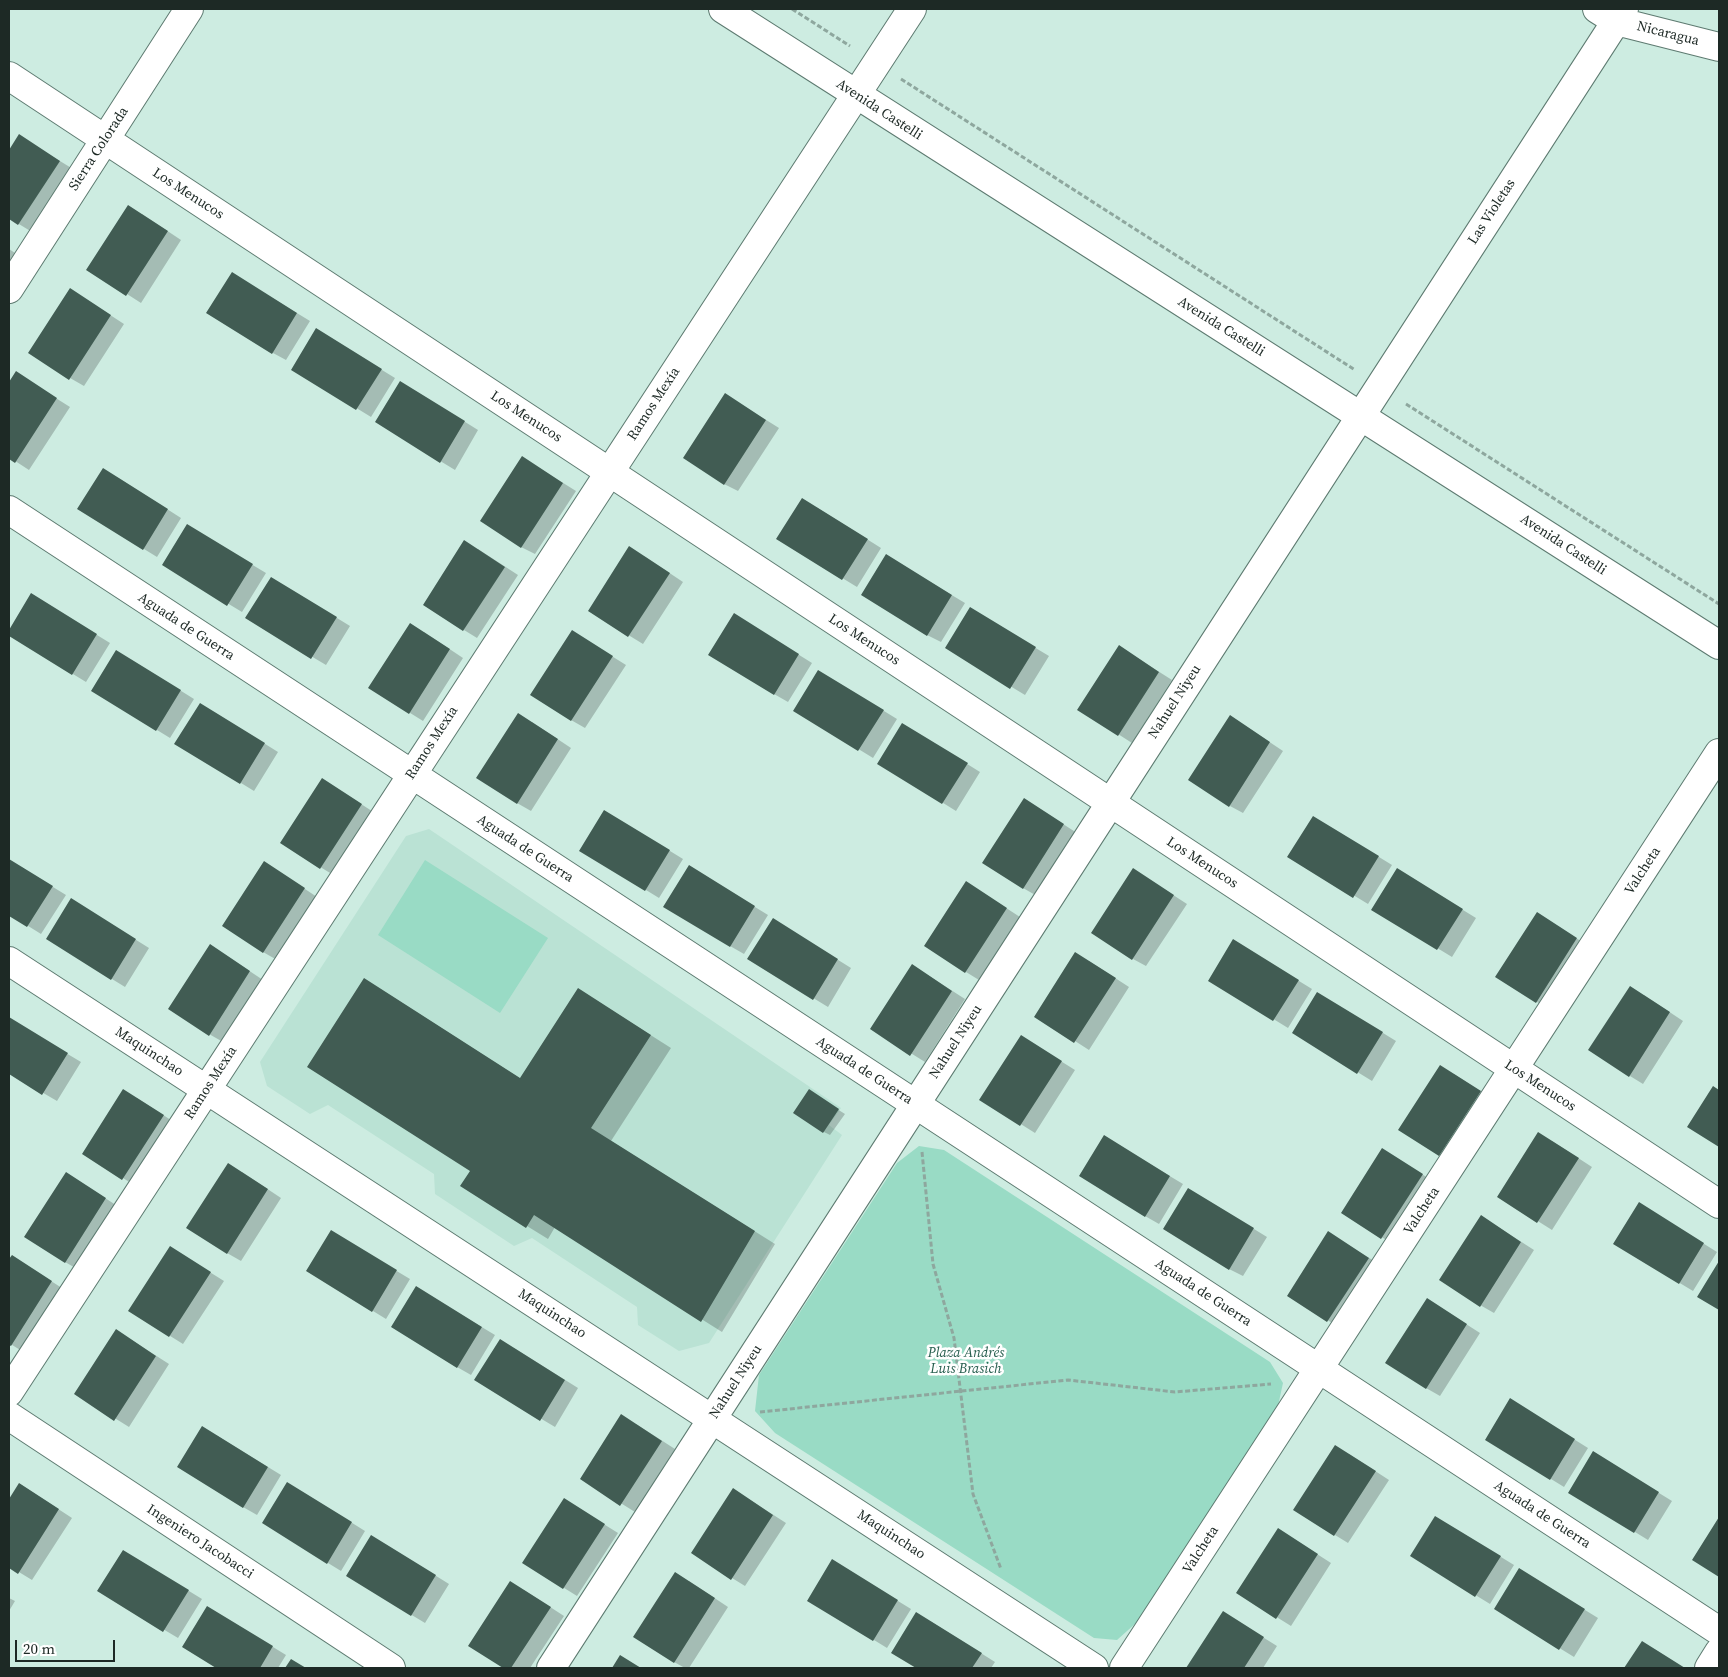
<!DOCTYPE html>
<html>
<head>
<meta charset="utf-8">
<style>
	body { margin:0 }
	#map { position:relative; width:1728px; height:1677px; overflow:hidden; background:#cdece1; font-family:"Source Serif 4",serif }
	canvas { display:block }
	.frame { position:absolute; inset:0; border:10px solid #1d2925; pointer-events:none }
	.scale { position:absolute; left:15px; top:1640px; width:100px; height:22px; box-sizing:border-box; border:2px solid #1d2925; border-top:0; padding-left:6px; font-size:15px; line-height:18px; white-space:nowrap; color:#1d2925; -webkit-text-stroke:4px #fff; paint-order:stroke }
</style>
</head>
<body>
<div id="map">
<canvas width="1728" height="1677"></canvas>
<div class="frame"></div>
<div class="scale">20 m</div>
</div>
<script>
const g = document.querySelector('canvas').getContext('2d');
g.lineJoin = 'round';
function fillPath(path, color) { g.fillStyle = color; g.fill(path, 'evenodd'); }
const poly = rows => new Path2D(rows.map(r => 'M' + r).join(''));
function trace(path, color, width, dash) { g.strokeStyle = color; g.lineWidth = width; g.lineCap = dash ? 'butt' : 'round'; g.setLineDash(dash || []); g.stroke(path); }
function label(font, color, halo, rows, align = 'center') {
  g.font = font + ' "Source Serif 4",serif'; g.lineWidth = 5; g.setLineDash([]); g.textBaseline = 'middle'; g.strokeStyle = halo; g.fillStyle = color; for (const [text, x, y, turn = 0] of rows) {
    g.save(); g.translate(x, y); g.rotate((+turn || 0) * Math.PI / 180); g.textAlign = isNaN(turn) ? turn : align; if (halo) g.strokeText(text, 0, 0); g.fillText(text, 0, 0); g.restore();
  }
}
fillPath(poly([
	[429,829,841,1108,829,1125,842,1135,709,1343,679,1351,638,1325,637,1307,532,1238,514,1246,435,1194,434,1174,328,1105,310,1114,267,1086,260,1062,406,836]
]), '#bae2d4');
fillPath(poly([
	[425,860,548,938,500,1013,378,935],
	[919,1146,944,1150,1270,1362,1283,1383,1278,1406,1136,1623,1117,1640,1094,1638,775,1433,755,1411,759,1375,897,1163]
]), '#99dbc5');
fillPath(poly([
	[19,136,73,169,32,232,9,218,9,152],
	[142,214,181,240,141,303,88,269],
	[9,249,15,253,9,262],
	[246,282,310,321,286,360,273,353],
	[84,298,124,324,84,386,70,378],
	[330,338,395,378,371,417,293,369],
	[16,373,70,407,29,470,9,457,9,385],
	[414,390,478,430,455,470,376,422],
	[739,403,779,428,738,491,724,484],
	[536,466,576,491,535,554,521,547],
	[117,477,181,518,157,557,144,549],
	[816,507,881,548,857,587,778,539],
	[201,534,266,573,242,612,164,565],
	[478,549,518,575,477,638,464,630],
	[644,556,683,582,643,644,589,611],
	[900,564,965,603,941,642,927,635],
	[285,586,350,626,326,665,247,618],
	[32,595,110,643,86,682,9,635],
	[984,617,1049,656,1025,695,947,648],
	[748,623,812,663,788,702,774,694],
	[424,632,463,658,423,721,370,688],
	[586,640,626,665,585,728,571,720],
	[1120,647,1172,680,1132,743,1079,709],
	[130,659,194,699,170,738,92,690],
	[832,679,897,719,873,758,795,710],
	[214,712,278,752,254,791,176,743],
	[532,722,571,748,531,811,517,803],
	[1244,725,1283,751,1243,813,1230,806],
	[916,732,980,772,956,811,879,763],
	[336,788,375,813,335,876,281,843],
	[1038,808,1077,833,1037,896,1023,888],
	[618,819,683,859,659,898,646,890],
	[1327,825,1392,865,1368,904,1289,856],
	[9,860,66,895,41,934,9,914],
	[278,871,317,897,277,960,263,952],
	[703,875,768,915,744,954,730,946],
	[1147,878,1187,904,1146,966,1133,959],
	[1411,878,1476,918,1452,957,1373,909],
	[980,891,1020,917,979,980,966,972],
	[85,908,149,948,125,987,47,939],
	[1537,913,1590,947,1550,1010,1537,1002],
	[787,928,851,968,828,1007,749,959],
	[1247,949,1312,989,1288,1028,1210,980],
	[224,954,263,980,223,1042,209,1034],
	[1089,961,1129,987,1089,1050,1036,1016],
	[926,974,965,999,925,1062,872,1029],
	[578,989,671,1048,611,1141,775,1244,722,1332,555,1227,548,1239,462,1186,472,1171,385,992,521,1079],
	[1644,995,1683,1021,1643,1084,1630,1076],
	[1331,1001,1396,1041,1372,1081,1294,1033],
	[9,1019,81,1062,57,1101,9,1073],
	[1035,1045,1075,1070,1035,1133,981,1099],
	[1454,1074,1494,1100,1453,1163,1440,1155],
	[1713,1088,1719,1091,1719,1145,1689,1127],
	[815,1095,845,1114,830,1135,824,1132],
	[137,1098,177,1124,137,1187,84,1153],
	[1552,1141,1592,1167,1552,1230,1498,1196],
	[1118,1145,1183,1184,1159,1224,1145,1216],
	[1396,1158,1436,1183,1396,1246,1343,1213],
	[242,1172,281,1198,241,1261,227,1253],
	[80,1182,119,1207,79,1270,65,1262],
	[1202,1197,1267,1237,1243,1276,1229,1269],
	[1653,1212,1717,1252,1693,1291,1615,1244],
	[1495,1225,1534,1250,1494,1313,1480,1305],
	[345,1240,410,1279,386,1319,373,1311],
	[1342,1241,1382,1266,1342,1329,1288,1296],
	[12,1256,65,1290,25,1353,9,1343,9,1262],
	[184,1256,224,1281,183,1344,130,1311],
	[430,1296,495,1335,471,1375,457,1367],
	[1441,1308,1480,1333,1440,1396,1426,1388],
	[130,1339,169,1364,129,1427,76,1394],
	[514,1348,578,1388,555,1427,476,1380],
	[1524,1408,1588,1448,1564,1487,1486,1439],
	[636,1424,675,1449,635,1512,582,1479],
	[216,1435,281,1475,257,1515,243,1507],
	[1349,1454,1389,1480,1348,1543,1335,1535],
	[1607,1461,1672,1501,1648,1540,1635,1532],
	[20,1484,72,1518,32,1580,9,1566,9,1501],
	[301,1491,365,1531,341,1571,263,1523],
	[747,1498,786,1523,745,1586,732,1578],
	[578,1508,618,1533,577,1596,524,1563],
	[1719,1519,1719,1576,1694,1559],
	[1449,1525,1514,1565,1490,1604,1412,1556],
	[1292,1538,1331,1563,1291,1626,1238,1593],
	[385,1544,449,1584,425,1623,347,1576],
	[137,1559,202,1599,178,1638,99,1591],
	[846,1569,911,1609,887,1648,874,1640],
	[1533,1578,1598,1618,1574,1657,1496,1609],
	[689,1581,728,1607,689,1668,685,1668,674,1662],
	[524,1590,564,1616,530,1668,505,1668,470,1645],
	[9,1598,15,1601,9,1611],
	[1224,1613,1277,1646,1263,1668,1188,1668],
	[221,1615,286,1655,278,1668,219,1668,184,1647],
	[930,1621,995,1662,991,1668,918,1668,893,1653],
	[1642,1643,1656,1650,1684,1668,1626,1668]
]), '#0003');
fillPath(poly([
	[19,134,60,161,18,225,9,219,9,150],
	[128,205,168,231,126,296,86,270],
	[232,272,297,313,272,354,206,313],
	[70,288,111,315,69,380,28,353],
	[316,328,382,369,356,410,291,370],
	[16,371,57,398,15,463,9,459,9,382],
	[400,381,465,421,440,463,375,422],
	[725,393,766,420,724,485,683,458],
	[522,456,563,483,521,548,480,521],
	[103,468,168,509,143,550,77,509],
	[802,498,868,539,842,580,776,539],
	[187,524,253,564,227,606,162,565],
	[464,540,505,567,463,631,423,605],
	[629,546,670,573,628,637,588,611],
	[886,554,952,595,927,636,861,595],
	[271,577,337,617,311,659,245,618],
	[31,593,97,634,72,675,9,636,9,630],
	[970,607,1036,647,1010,689,945,648],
	[734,613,799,654,774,695,708,655],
	[410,623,450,649,409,714,368,688],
	[572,630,613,656,571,721,530,695],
	[1119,645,1159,672,1118,736,1077,710],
	[116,650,181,690,156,731,91,691],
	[818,670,884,710,858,751,793,711],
	[200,703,265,743,240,784,174,744],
	[518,713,558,739,517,804,476,778],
	[1230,715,1270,742,1229,807,1188,780],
	[902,723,968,763,942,804,877,764],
	[322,778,362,804,320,869,280,843],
	[1024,798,1064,824,1023,889,982,863],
	[604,810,670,850,645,891,579,851],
	[1313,816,1379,856,1353,898,1287,857],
	[9,859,53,886,27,927,9,916],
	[264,861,305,888,263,953,222,926],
	[689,865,755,906,730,947,663,907],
	[1133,868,1174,895,1132,960,1091,933],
	[1397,868,1463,909,1437,950,1371,910],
	[966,881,1007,908,965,973,924,946],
	[71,898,136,939,111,980,46,939],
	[1537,912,1577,938,1536,1003,1495,977],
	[773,918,838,959,813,1000,747,959],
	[1233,939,1299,980,1273,1021,1208,981],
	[210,944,250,971,209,1036,168,1009],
	[1075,952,1116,978,1074,1043,1034,1017],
	[912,964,952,991,910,1056,870,1029],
	[364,978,520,1078,578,988,651,1035,591,1128,755,1231,701,1322,534,1215,526,1228,460,1186,470,1171,307,1067],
	[1630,986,1670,1012,1629,1077,1588,1050],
	[1317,992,1383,1032,1357,1074,1292,1033],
	[9,1017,68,1053,42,1095,9,1074],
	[1021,1035,1062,1061,1020,1126,979,1100],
	[1440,1065,1481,1091,1439,1156,1398,1130],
	[1713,1086,1719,1090,1719,1147,1687,1127],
	[123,1089,164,1115,122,1180,82,1154],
	[809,1089,839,1109,823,1133,793,1113],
	[1538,1132,1579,1158,1537,1223,1497,1197],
	[1104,1135,1170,1176,1145,1217,1079,1176],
	[1382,1148,1423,1174,1381,1239,1341,1213],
	[228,1163,268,1189,227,1254,186,1228],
	[66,1172,106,1198,65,1263,24,1237],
	[1188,1188,1254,1228,1229,1270,1163,1229],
	[1639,1202,1704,1243,1679,1284,1613,1244],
	[1481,1215,1521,1242,1480,1307,1439,1280],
	[331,1230,397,1270,372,1312,306,1271],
	[1328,1231,1369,1258,1327,1322,1287,1296],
	[170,1246,211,1272,169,1337,128,1311],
	[12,1255,52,1281,11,1346,9,1345,9,1259],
	[1719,1261,1719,1310,1697,1297],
	[416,1286,482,1327,457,1368,391,1327],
	[1427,1298,1467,1324,1426,1389,1385,1363],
	[116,1329,156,1356,114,1421,74,1394],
	[500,1339,565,1380,540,1421,474,1380],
	[1510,1398,1575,1439,1550,1480,1485,1440],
	[621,1414,662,1441,620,1506,580,1479],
	[202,1426,268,1467,243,1508,177,1467],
	[1335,1445,1376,1471,1334,1536,1293,1510],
	[1593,1451,1659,1492,1634,1533,1568,1493],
	[287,1482,352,1522,327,1564,262,1523],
	[19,1483,59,1509,18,1574,9,1568,9,1499],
	[733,1488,773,1515,731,1580,691,1553],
	[564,1498,605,1524,563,1589,522,1563],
	[1435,1516,1501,1556,1475,1597,1410,1556],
	[1719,1517,1719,1577,1692,1560],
	[1278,1528,1318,1554,1276,1619,1236,1593],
	[371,1535,436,1575,411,1616,346,1576],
	[123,1550,189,1590,163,1632,97,1591],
	[832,1559,898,1600,873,1641,807,1601],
	[1519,1568,1585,1609,1559,1650,1494,1609],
	[675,1572,715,1598,674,1663,633,1637],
	[510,1581,551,1607,511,1668,503,1668,468,1646],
	[207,1606,273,1646,260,1668,216,1668,182,1647],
	[1223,1611,1264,1637,1244,1668,1186,1668],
	[916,1612,982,1653,972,1668,916,1668,891,1653],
	[1642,1641,1685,1668,1624,1668],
	[620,1655,641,1668,612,1668],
	[291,1659,306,1668,285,1668]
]), '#415c53');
const street = poly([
	[1597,9,1616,21,1719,47],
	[9,76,1719,1204],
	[9,289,189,9],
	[9,510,1719,1631],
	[9,961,1094,1668],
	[9,1392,912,9],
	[9,1416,391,1668],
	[551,1668,1624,9],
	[1124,1668,1719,753],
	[1709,1668,1719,1652]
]);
const secondary = poly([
	[723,9,1719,645]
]);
trace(street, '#5d7a70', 30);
trace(secondary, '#5d7a70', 30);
trace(poly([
	[792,9,850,46],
	[901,79,1355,370],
	[1406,404,1719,604],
	[922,1152,933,1264,954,1338,973,1494,1001,1569],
	[760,1412,1068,1380,1175,1392,1271,1384]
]), '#8ea79e', 3, [5, 2.5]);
trace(street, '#fff', 28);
trace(secondary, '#fff', 28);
label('14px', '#1d2925', '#fff', [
	["Nicaragua",1668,34,14],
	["Avenida Castelli",879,110,33],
	["Sierra Colorada",99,149,-57],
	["Los Menucos",188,194,33],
	["Las Violetas",1492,212,-57],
	["Avenida Castelli",1221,327,32],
	["Ramos Mexía",654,404,-57],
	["Los Menucos",526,417,33],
	["Avenida Castelli",1563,545,33],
	["Aguada de Guerra",186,627,33],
	["Los Menucos",864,640,33],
	["Nahuel Niyeu",1175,702,-57],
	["Ramos Mexía",432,743,-57],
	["Aguada de Guerra",525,849,33],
	["Los Menucos",1202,863,33],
	["Valcheta",1643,871,-57],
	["Nahuel Niyeu",956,1042,-57],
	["Maquinchao",149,1052,33],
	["Aguada de Guerra",864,1071,33],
	["Ramos Mexía",211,1083,-57],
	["Los Menucos",1540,1086,33],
	["Valcheta",1422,1211,-57],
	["Aguada de Guerra",1203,1293,33],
	["Maquinchao",552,1314,33],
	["Nahuel Niyeu",736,1382,-57],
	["Aguada de Guerra",1542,1515,33],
	["Maquinchao",891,1535,33],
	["Ingeniero Jacobacci",200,1542,33],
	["Valcheta",1201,1550,-57]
]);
label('italic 14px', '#275f4f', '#fff', [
	["Plaza Andrés",966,1353],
	["Luis Brasich",966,1369]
]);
</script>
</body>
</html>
